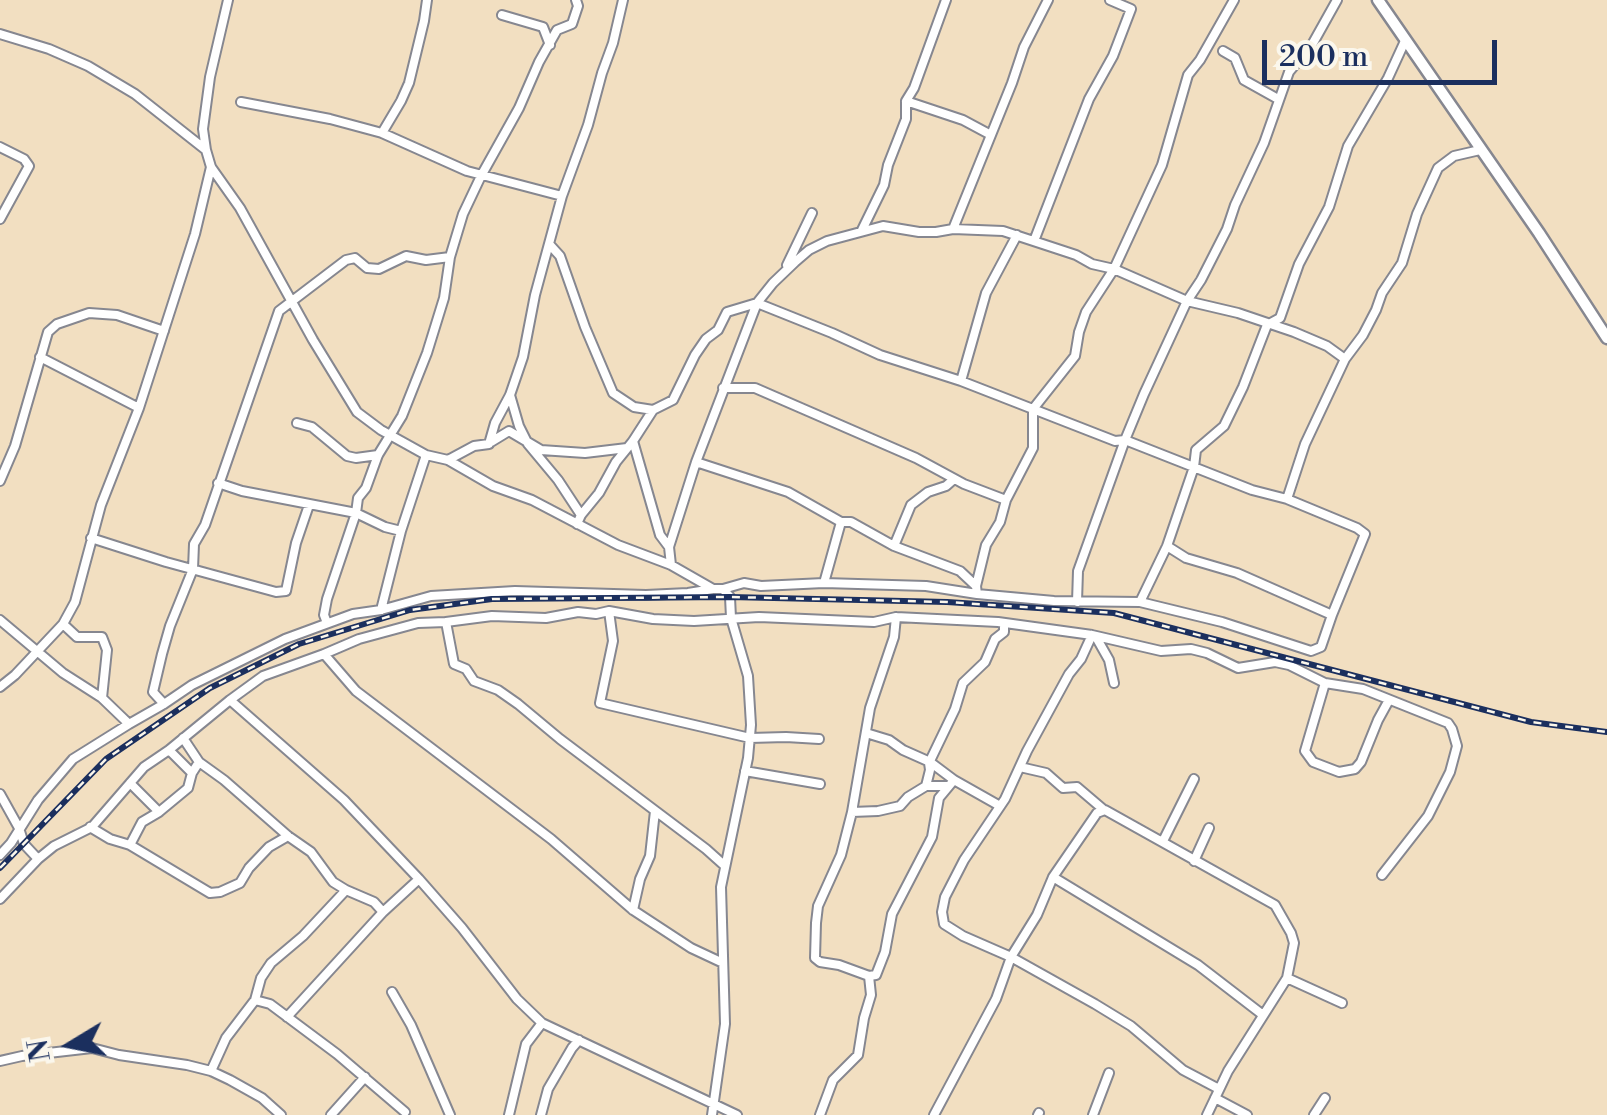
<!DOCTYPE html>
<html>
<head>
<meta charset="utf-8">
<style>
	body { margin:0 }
	#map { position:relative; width:1607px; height:1115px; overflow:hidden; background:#f2dfc1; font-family:"Libre Bodoni",serif }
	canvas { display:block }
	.north { position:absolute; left:20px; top:995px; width:100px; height:100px; -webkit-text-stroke:8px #fbf7ec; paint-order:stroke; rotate:260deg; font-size:28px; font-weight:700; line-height:40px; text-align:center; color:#1b2f5e }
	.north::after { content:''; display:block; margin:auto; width:35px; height:45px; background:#1b2f5e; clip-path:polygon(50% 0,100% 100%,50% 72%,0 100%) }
	.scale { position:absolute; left:1262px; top:40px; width:235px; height:45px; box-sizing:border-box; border:5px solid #1b2f5e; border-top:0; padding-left:12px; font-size:30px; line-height:35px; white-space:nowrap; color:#1b2f5e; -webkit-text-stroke:8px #fbf7ec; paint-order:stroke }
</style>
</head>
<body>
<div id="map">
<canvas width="1607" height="1115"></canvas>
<div class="north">N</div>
<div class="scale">200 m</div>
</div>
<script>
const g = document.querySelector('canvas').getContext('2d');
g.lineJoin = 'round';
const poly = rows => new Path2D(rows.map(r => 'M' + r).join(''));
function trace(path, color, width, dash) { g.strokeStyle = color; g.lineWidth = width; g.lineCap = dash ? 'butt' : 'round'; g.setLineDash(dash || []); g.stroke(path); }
const street = poly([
	[502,15,543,27,550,45],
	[0,34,49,49,88,66,135,94,206,150,211,167,240,208,313,340,357,412,381,430,426,455,448,460,493,486,532,500,618,545,671,565,713,589,723,589,730,597,731,618,748,676,751,725,748,758,721,887,725,1024,712,1115],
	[1223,51,1235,58,1244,80,1278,99],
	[906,101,963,120,991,135],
	[241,102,330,119,382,133,467,171,562,196],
	[382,133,401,101,409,83,424,21,427,0],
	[0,147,24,159,29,166,0,219],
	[206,150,203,129,210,77,228,0],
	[953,229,1012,83,1024,47,1048,0],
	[862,230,884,185,888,165,906,119,906,101,914,88,946,0],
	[1034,241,1089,99,1113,56,1131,9,1110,0],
	[550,245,560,256,585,327,613,393,634,407,653,410],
	[787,265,812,213],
	[40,357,139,408],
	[961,381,986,293,1017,235],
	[723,388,755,388,916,458,964,484,1006,500],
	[510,395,519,426,528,444,558,480,581,515],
	[297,423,312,427,347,456,356,458,378,455],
	[633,441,660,535,669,547],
	[491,442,509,431,541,450,585,453,627,448],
	[448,460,474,446,489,444,495,423,510,395,523,357,535,295,562,196,588,125,602,73,613,43,623,0],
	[696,462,788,492,841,522],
	[0,481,15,446,48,332,57,324,89,313,117,315,164,331],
	[218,483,242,491,356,513,385,527,401,531],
	[1287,499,1305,444,1345,359,1363,335,1376,310,1382,293,1402,263,1417,214,1438,168,1454,156,1480,150],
	[577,524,581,515,599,493,616,462,633,441,653,410,673,400,695,355,706,339,718,330,727,312,757,303,832,333,880,355,961,381,1115,441,1125,440,1252,490,1287,499,1357,528,1365,534,1332,615,1321,647,1311,651,1222,622,1140,602,1054,601,977,594,926,586,824,583,761,586,744,583,723,589],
	[91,538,166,562,276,592,286,591,296,543,309,505],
	[894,546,911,505,928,492,946,486,954,479],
	[1167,546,1186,558,1237,573,1332,615],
	[671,565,669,547,696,462,757,303,773,283,795,262,809,250,827,241,883,226,919,232,936,232,953,229,1003,231,1076,255,1092,264,1114,269,1187,301,1238,313,1294,332,1327,346,1345,359],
	[824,583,841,522,851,522,894,546,960,571,976,586],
	[977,594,976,586,986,545,1000,522,1006,500,1033,448,1033,409,1075,356,1079,332,1086,312,1114,269,1162,165,1188,75,1200,60,1234,0],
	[1077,602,1078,571,1125,440,1144,394,1187,301,1201,280,1227,229,1235,205,1264,143,1289,72,1313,43,1337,0],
	[1140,602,1167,546,1194,467,1196,450,1224,426,1243,387,1267,325,1280,318,1299,264,1329,207,1348,146,1388,78,1405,41],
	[381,610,401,531,426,455],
	[609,611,613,641,600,703,750,738,786,737,819,739],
	[0,620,63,673,102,698,129,724,164,704,192,685,285,639,353,614,381,610,431,596,515,591,646,595,688,593,713,589],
	[446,622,454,664,466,669,474,681,498,690,518,704,560,739,706,849,725,866],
	[327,623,324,615,327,599,356,513,358,498,366,488,378,455,402,416,427,353,444,298,450,257,463,214,481,176,519,108,539,62,557,30,572,24,578,6,576,0],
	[63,624,77,637,102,637,107,650,102,698],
	[1092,635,1081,659,1069,674,1027,751,1005,799,964,860,945,897,942,912,944,924,963,936,1011,957,1095,1004,1131,1026,1183,1070,1219,1089],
	[1096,637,1109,660,1114,683],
	[324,654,356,691,551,839,633,910,691,948,723,963],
	[1325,683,1305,751,1313,762,1339,772,1355,769,1361,762,1378,720,1389,700],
	[0,687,15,675,63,624,75,602,101,505,139,408,195,234,211,167],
	[230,700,344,800,419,879,462,928,517,999,542,1023,737,1115],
	[164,704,153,692,162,654,170,626,193,569,194,544,205,525,279,311,346,260,355,258,367,268,379,269,406,256,426,260,450,257],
	[866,733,889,740,903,750,930,762,954,780,1000,806],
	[183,738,199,762,224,780,288,836,311,852,333,882,346,890,374,902,383,912],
	[169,750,192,773],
	[1020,767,1046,773,1063,788,1077,787,1104,810],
	[745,771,820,784],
	[926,786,930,770,929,763,955,709,963,683,985,662,995,639,1004,632,1004,623],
	[0,794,19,828,24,844,38,859],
	[159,812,188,788,192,773,199,762],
	[852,812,878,811,900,806,908,797,926,786,947,786],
	[90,827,110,839,130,845,210,893,220,892,240,883,249,868,269,847,288,836],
	[1163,841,1194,779],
	[130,845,142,822,159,812,130,783],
	[0,855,11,843,38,800,73,759,129,724],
	[1194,861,1209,828],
	[1053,877,1097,813,1105,810,1275,905,1291,933,1294,943,1287,978,1228,1071,1207,1115],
	[0,899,38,859,54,846,92,827,144,767,169,750,230,700,263,676,324,654,359,639,418,623,446,622,492,616,546,618,578,612,596,614,609,611,653,619,694,621,759,617,874,622,896,617,998,622,1092,635,1161,651,1191,649,1207,653,1238,668,1275,662,1289,665,1325,683,1363,689,1448,723,1452,729,1457,746,1450,772,1428,816,1382,875],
	[633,910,640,879,650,856,655,811],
	[869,976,839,965,820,962,815,958,816,923,818,906,841,855,852,812,870,708,894,637,896,617],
	[1287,978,1342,1003],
	[392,992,411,1025,450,1115],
	[255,1000,270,1004,337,1054,405,1112],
	[287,1017,383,912,419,879],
	[0,1061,22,1056,92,1048,119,1055,187,1065,211,1071,230,1080,262,1098,281,1115],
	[211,1071,226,1038,255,1000,261,978,271,963,303,936,346,890],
	[1215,1098,1247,1115],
	[331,1115,365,1077],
	[509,1115,526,1044,542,1023],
	[541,1115,548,1089,572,1048,579,1040],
	[820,1115,833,1080,858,1055,864,1018,871,995,869,976,876,975,885,952,892,914,932,837,939,798,954,780],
	[934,1115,996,999,1011,957,1037,915,1053,877,1198,965,1263,1015],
	[1038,1115,1039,1113],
	[1093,1115,1109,1073],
	[1314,1115,1325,1098]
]);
const secondary = poly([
	[1378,0,1539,233,1607,338]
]);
trace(street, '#868790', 12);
trace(secondary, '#868790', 15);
trace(street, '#fff', 8);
trace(secondary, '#fff', 10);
const rail = poly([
	[0,868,106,759,210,688,299,644,410,610,492,599,730,597,947,602,1114,613,1531,722,1607,732]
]);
trace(rail, '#1b2f5e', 6);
trace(rail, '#fbf7ec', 2.5, [8]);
</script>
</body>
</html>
